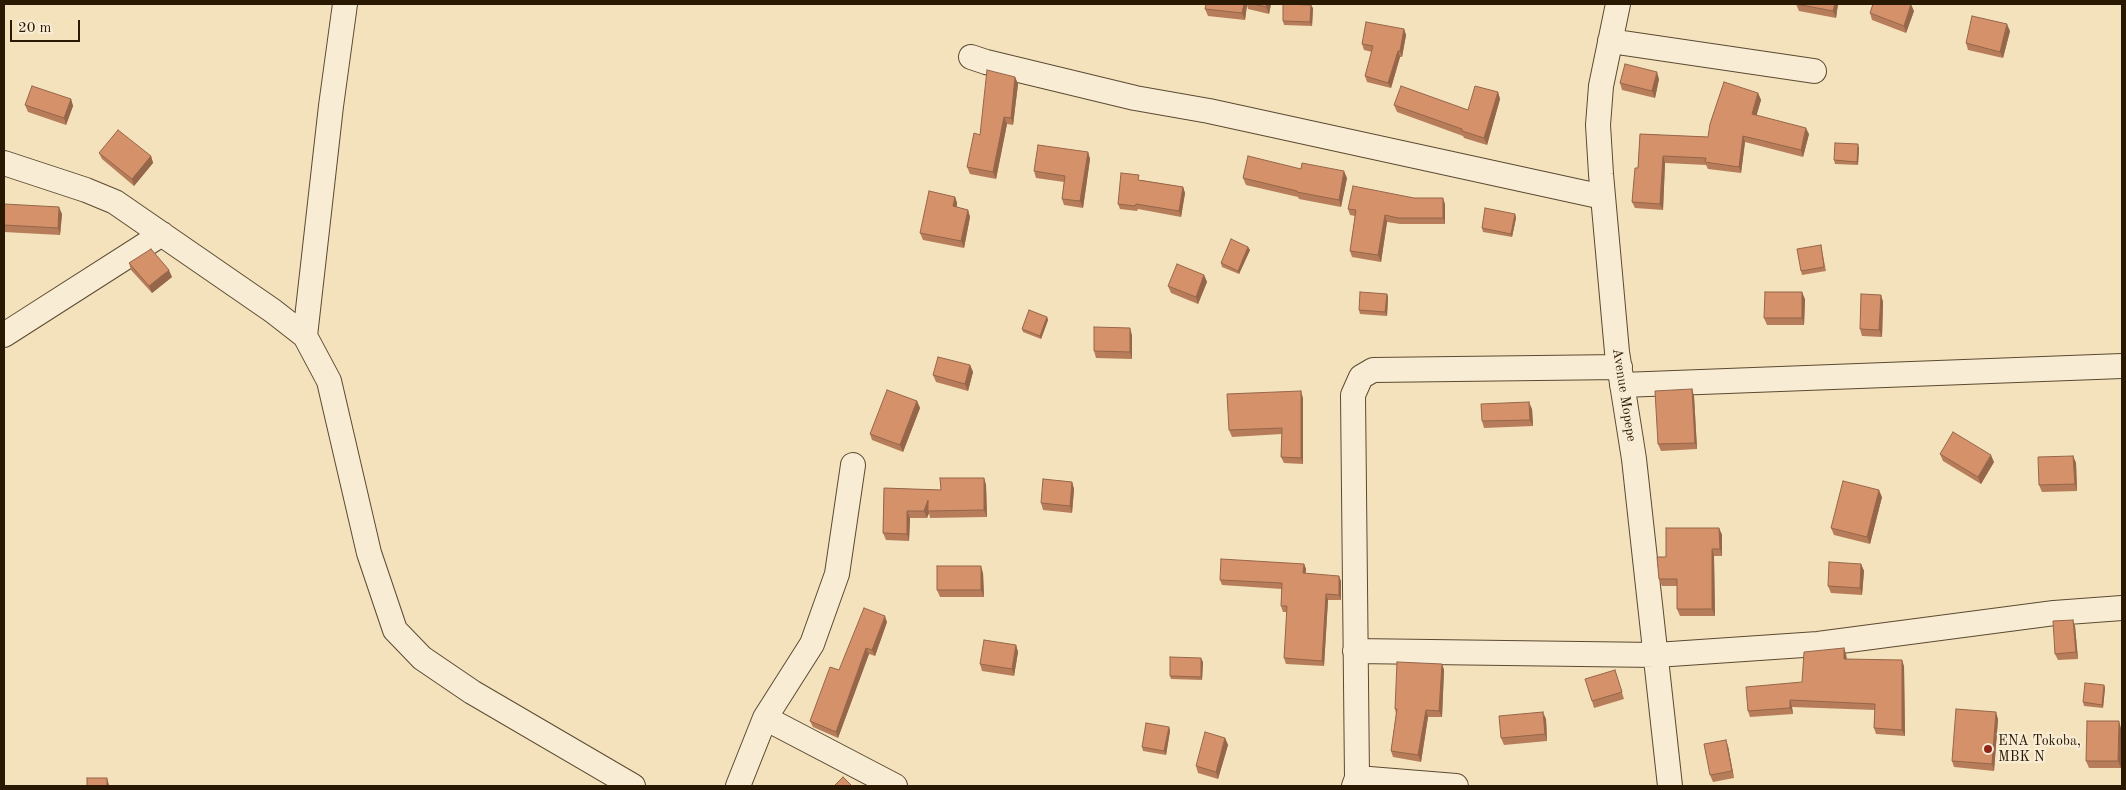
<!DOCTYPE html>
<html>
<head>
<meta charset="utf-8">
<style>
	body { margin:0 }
	#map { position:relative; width:2126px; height:790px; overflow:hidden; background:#f4e2bd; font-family:"Old Standard TT",serif }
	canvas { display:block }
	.frame { position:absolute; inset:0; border:5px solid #291802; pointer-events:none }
	.scale { position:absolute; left:10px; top:20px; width:70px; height:22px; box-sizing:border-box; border:2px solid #291802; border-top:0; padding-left:6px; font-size:15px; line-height:18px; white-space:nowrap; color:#291802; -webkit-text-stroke:4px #f8ecd4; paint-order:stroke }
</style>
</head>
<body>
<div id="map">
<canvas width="2126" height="790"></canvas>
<div class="frame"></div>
<div class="scale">20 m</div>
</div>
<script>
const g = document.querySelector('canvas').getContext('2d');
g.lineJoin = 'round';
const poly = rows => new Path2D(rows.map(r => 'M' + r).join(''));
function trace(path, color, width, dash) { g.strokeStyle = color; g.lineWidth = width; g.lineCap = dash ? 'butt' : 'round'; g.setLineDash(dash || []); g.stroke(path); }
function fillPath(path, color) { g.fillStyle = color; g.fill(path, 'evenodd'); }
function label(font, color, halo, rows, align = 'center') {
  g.font = font + ' "Old Standard TT",serif'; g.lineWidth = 4.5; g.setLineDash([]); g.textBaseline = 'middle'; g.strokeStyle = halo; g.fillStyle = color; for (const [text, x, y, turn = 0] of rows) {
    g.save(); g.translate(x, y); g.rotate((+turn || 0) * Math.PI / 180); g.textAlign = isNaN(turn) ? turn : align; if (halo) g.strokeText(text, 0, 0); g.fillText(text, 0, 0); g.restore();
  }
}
const minor = poly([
	[1618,4,1601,86,1598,125,1601,174,1617,352,1634,459,1670,786],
	[1610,41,1814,71],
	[971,57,986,62,1135,98,1209,111,1603,197],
	[4,163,86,190,115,202,273,311,305,336,329,381,369,553,395,630,422,658,472,692,633,786],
	[4,335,162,234],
	[305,336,331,106,345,4],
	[1622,385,2122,366],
	[1355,651,1656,655,1818,644,2054,613,2122,608],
	[765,718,895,786],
	[1357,778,1353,395,1361,377,1373,370,1620,367],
	[738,786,765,718,812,644,837,574,853,465],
	[1354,786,1357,778,1456,786]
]);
trace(minor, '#5c4a31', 26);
trace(minor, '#f8ecd4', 24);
fillPath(poly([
	[1206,4,1271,4,1269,14,1248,9,1247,5,1245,20,1208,16,1205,9],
	[1796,4,1838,4,1836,18,1799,11],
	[1313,8,1312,26,1284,25,1283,21],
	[1914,11,1906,33,1872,20,1870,13],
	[1404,29,1406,35,1402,57,1400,57,1391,88,1367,82,1365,76,1372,52,1364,50,1362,44],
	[2010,31,2003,58,1968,50,1966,43],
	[1015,77,1018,84,1013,125,1007,124,996,179,970,174,967,167,980,135],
	[1659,79,1655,98,1622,90,1620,83],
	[1498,92,1500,99,1487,145,1464,138,1463,136,1397,112,1394,105,1468,110],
	[1758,93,1761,100,1756,115,1809,134,1803,157,1745,142,1741,173,1708,169,1706,165,1665,163,1663,210,1635,208,1632,202,1638,168,1640,134,1708,137],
	[71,99,73,106,66,125,28,112,25,105],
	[1859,148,1858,165,1835,164,1834,160],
	[1088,152,1090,159,1083,208,1064,205,1062,199,1064,182,1036,178,1034,171],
	[99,153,151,156,153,163,134,186,102,159],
	[1301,169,1347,178,1341,207,1299,199,1298,197,1246,185,1243,178],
	[1141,180,1183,187,1185,193,1181,217,1138,209,1137,211,1120,209,1118,204],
	[955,197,957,203,957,207,968,210,970,217,964,248,923,240,920,233],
	[4,204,62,214,60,235,4,232],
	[1445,204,1445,224,1400,224,1387,222,1381,262,1352,257,1350,251,1355,216,1350,215,1348,209],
	[1515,214,1516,218,1512,237,1483,232,1482,228],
	[1821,245,1826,271,1802,275,1801,271],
	[1248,247,1250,250,1239,274,1222,267,1221,263],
	[129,263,172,277,152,293,131,270],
	[1204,275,1207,282,1198,304,1171,293,1168,286],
	[1387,294,1388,297,1387,316,1360,314,1359,310],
	[1881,295,1883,302,1882,337,1862,336,1860,329],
	[1805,299,1804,325,1767,325,1764,318],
	[1047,317,1048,320,1041,339,1023,332,1022,329],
	[1132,335,1132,359,1096,358,1094,351],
	[970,365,973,372,968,391,936,382,933,375],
	[1692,389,1694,396,1697,449,1661,451,1658,444],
	[1303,398,1303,464,1284,463,1281,457,1282,434,1232,437,1229,430],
	[917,401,920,408,903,452,872,440,870,434],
	[1532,409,1533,426,1484,428,1482,421],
	[1940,454,1994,462,1981,484,1943,461],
	[2073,456,2076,463,2077,491,2042,492,2039,485],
	[984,478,986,485,987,517,930,518,929,513,927,518,910,518,909,541,886,540,883,533,884,488,941,490],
	[1072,482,1074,489,1072,513,1043,510,1041,503],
	[1882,497,1870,544,1834,535,1831,528],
	[1719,528,1722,535,1722,556,1714,556,1715,616,1680,616,1677,609,1677,586,1662,586,1659,579,1666,557],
	[1304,564,1306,569,1305,574,1341,581,1341,600,1328,600,1324,666,1286,664,1284,658,1287,612,1283,612,1281,606,1282,589,1222,585,1220,580],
	[1861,564,1864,571,1862,595,1831,593,1828,586],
	[983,573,984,597,940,597,937,590],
	[887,622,875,656,869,654,838,738,813,727,810,721,839,670],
	[2075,626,2078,659,2058,660,2055,654],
	[1016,645,1018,652,1014,676,982,671,980,664],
	[1844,648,1846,654,1847,659,1904,666,1905,736,1876,734,1874,728,1875,710,1792,707,1793,714,1750,717,1748,711,1802,682],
	[1203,662,1202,680,1171,679,1170,676],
	[1442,664,1444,670,1442,717,1428,717,1421,762,1393,757,1391,751,1396,714,1395,709],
	[1615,670,1624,699,1594,708,1592,701],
	[2104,685,2105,688,2103,708,2084,706,2083,702],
	[1546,719,1547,741,1504,745,1501,738],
	[1998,719,1994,771,1954,767,1952,761],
	[1169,727,1170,731,1166,755,1143,751,1142,747],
	[2121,728,2121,768,2089,768,2086,761],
	[1225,738,1228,745,1218,779,1198,773,1196,766],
	[1728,746,1734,778,1713,782,1710,775]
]), '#b77d5a');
fillPath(poly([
	[1244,4,1246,4,1247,5,1245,20,1242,13],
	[1267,4,1271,4,1269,14,1266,7],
	[1835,4,1838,4,1836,18,1833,11],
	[1911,4,1914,11,1906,33,1904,26],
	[1311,5,1313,8,1312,26,1310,22],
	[2007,24,2010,31,2003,58,2000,52],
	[1404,29,1406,35,1402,57,1400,51],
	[1398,51,1400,57,1391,88,1388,83],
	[1657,72,1659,79,1655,98,1652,91],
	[1015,77,1018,84,1013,125,1011,118],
	[1498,92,1500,99,1487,145,1484,138],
	[1758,93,1761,100,1755,121,1752,114],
	[71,99,73,106,66,125,64,118],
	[1004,117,1007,124,996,179,993,172],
	[1806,128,1809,134,1803,157,1801,150],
	[1743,136,1745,142,1741,173,1739,167],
	[1858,144,1859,148,1858,165,1857,162],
	[1088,152,1090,159,1083,208,1080,201],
	[151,156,153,163,134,186,132,179],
	[1663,156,1665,163,1663,210,1660,204],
	[1344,171,1347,178,1341,207,1339,200],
	[1183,187,1185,193,1181,217,1179,211],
	[955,197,957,203,956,213,953,206],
	[1443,198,1445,204,1445,224,1443,218],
	[59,207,62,214,60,235,58,228],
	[968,210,970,217,964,248,961,241],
	[1515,214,1516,218,1512,237,1511,234],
	[1385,215,1387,222,1381,262,1378,255],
	[1248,247,1250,250,1239,274,1238,271],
	[169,270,172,277,152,293,149,286],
	[1204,275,1207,282,1198,304,1196,297],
	[1802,292,1805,299,1804,325,1802,318],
	[1387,294,1388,297,1387,316,1385,312],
	[1881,295,1883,302,1882,337,1879,330],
	[1047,317,1048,320,1041,339,1040,336],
	[1130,328,1132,335,1132,359,1130,352],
	[970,365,973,372,968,391,965,384],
	[1692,389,1694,396,1697,449,1695,443],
	[1301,391,1303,398,1303,464,1301,458],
	[917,401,920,408,903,452,900,445],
	[1529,402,1532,409,1533,426,1530,420],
	[1991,455,1994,462,1981,484,1978,477],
	[2073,456,2076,463,2077,491,2075,484],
	[984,478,986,485,987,517,984,510],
	[1072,482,1074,489,1072,513,1070,506],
	[1879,490,1882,497,1870,544,1867,537],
	[928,500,928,511,929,513,927,518,924,511],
	[907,511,910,518,909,541,907,534],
	[1719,528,1722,535,1722,556,1720,549],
	[1712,549,1714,556,1715,616,1712,609],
	[1304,564,1306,569,1305,579,1303,573],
	[1861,564,1864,571,1862,595,1860,588],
	[981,566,983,573,984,597,981,590],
	[1339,576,1341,581,1341,600,1339,595],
	[1326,594,1328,600,1324,666,1322,661],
	[885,616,887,622,875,656,872,650],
	[2073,620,2075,626,2078,659,2076,652],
	[1016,645,1018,652,1014,676,1012,669],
	[866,648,869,654,838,738,836,732],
	[1844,648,1846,654,1847,665,1844,659],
	[1201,658,1203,662,1202,680,1201,677],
	[1902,660,1904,666,1905,736,1902,730],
	[1442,664,1444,670,1442,717,1439,711],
	[2104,685,2105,688,2103,708,2102,705],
	[1790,700,1792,707,1793,714,1790,708],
	[1426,710,1428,717,1421,762,1418,755],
	[1543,712,1546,719,1547,741,1545,734],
	[1996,712,1998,719,1994,771,1992,764],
	[2119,721,2121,728,2121,768,2118,761],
	[1169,727,1170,731,1166,755,1164,751],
	[1225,738,1228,745,1218,779,1216,772],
	[1726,740,1728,746,1734,778,1732,771],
	[107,778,109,785,109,786,107,786]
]), '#95664a');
const building = poly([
	[1206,4,1244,4,1242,13,1205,9,1206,4],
	[1253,4,1267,4,1266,7,1253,4],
	[1283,4,1311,5,1310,22,1283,21,1283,4],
	[1796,4,1835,4,1833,11,1796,4],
	[1873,4,1911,4,1904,26,1870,13,1873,4],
	[1972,16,2007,24,2000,52,1966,43,1972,16],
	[1366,22,1404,29,1400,51,1398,51,1388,83,1365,76,1373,46,1362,44,1366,22],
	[1625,64,1657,72,1652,91,1620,83,1625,64],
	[987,70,1015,77,1011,118,1004,117,993,172,967,167,974,133,980,135,987,70],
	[1724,82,1758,93,1752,114,1806,128,1801,150,1743,136,1739,167,1705,162,1706,158,1663,156,1660,204,1632,202,1635,168,1638,168,1640,134,1708,137,1710,124,1724,82],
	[32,86,71,99,64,118,25,105,32,86],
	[1401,86,1468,110,1475,86,1498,92,1484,138,1462,131,1462,129,1394,105,1401,86],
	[118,130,151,156,132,179,99,153,118,130],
	[1835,143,1858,144,1857,162,1834,160,1835,143],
	[1038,145,1088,152,1080,201,1062,199,1065,176,1034,171,1038,145],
	[1248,156,1301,169,1302,163,1344,171,1339,200,1297,192,1297,191,1243,178,1248,156],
	[1121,173,1139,175,1138,180,1183,187,1179,211,1136,204,1135,206,1118,204,1121,173],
	[1353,186,1414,198,1443,198,1443,218,1398,218,1385,215,1378,255,1350,251,1356,210,1348,209,1353,186],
	[929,191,955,197,953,206,968,210,961,241,920,233,929,191],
	[4,204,59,207,58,228,4,225,4,204],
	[1485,208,1515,214,1511,234,1482,228,1485,208],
	[1231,239,1248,247,1238,271,1221,263,1231,239],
	[1821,245,1824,267,1801,271,1797,249,1821,245],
	[151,249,169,270,149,286,129,263,151,249],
	[1177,264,1204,275,1196,297,1168,286,1177,264],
	[1360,292,1387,294,1385,312,1359,310,1360,292],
	[1765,292,1802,292,1802,318,1764,318,1765,292],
	[1861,294,1881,295,1879,330,1860,329,1861,294],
	[1029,310,1047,317,1040,336,1022,329,1029,310],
	[1094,327,1130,328,1130,352,1094,351,1094,327],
	[938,357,970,365,965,384,933,375,938,357],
	[1692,389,1695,443,1658,444,1655,391,1692,389],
	[887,390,917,401,900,445,870,434,887,390],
	[1301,391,1301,458,1281,457,1282,428,1229,430,1227,394,1301,391],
	[1529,402,1530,420,1482,421,1481,404,1529,402],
	[1953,432,1991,455,1978,477,1940,454,1953,432],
	[2073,456,2075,484,2039,485,2038,457,2073,456],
	[940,478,984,478,984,510,928,511,928,500,924,511,907,511,907,534,883,533,884,488,941,490,940,478],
	[1043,479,1072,482,1070,506,1041,503,1043,479],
	[1843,481,1879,490,1867,537,1831,528,1843,481],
	[1666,528,1719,528,1720,549,1712,549,1712,609,1677,609,1677,579,1659,579,1657,557,1666,557,1666,528],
	[1221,559,1304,564,1303,573,1339,576,1339,595,1326,594,1322,661,1284,658,1287,606,1281,606,1282,583,1220,580,1221,559],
	[1829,562,1861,564,1860,588,1828,586,1829,562],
	[937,566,981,566,981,590,937,590,937,566],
	[864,608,885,616,872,650,866,648,836,732,810,721,830,667,839,670,864,608],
	[2073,620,2076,652,2055,654,2053,621,2073,620],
	[984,640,1016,645,1012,669,980,664,984,640],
	[1844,648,1844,659,1902,660,1902,730,1874,728,1875,704,1790,700,1790,708,1748,711,1746,687,1802,682,1804,652,1844,648],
	[1170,657,1201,658,1201,677,1170,676,1170,657],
	[1397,662,1442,664,1439,711,1426,710,1418,755,1391,751,1397,709,1395,709,1397,662],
	[1615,670,1622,692,1592,701,1585,679,1615,670],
	[2085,683,2104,685,2102,705,2083,702,2085,683],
	[1956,709,1996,712,1992,764,1952,761,1956,709],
	[1543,712,1545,734,1501,738,1499,716,1543,712],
	[2087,721,2119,721,2118,761,2086,761,2087,721],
	[1146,723,1169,727,1164,751,1142,747,1146,723],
	[1205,732,1225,738,1216,772,1196,766,1205,732],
	[1726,740,1732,771,1710,775,1704,744,1726,740],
	[843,777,852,786,834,786,843,777],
	[87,778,107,778,107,786,87,786,87,778]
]);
fillPath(building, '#d59169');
trace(building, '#95664a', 1);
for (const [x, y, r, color] of [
	[1988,749,5,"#8f2418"]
]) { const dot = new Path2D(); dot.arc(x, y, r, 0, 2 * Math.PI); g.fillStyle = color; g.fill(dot); trace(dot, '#f8ecd4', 2); }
label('14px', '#291802', '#f8ecd4', [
	["Avenue Mopepe",1624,395,81]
]);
label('14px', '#291802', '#f8ecd4', [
	["ENA Tokoba,",1998,741],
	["MBK N",1998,757]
], 'left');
</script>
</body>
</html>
